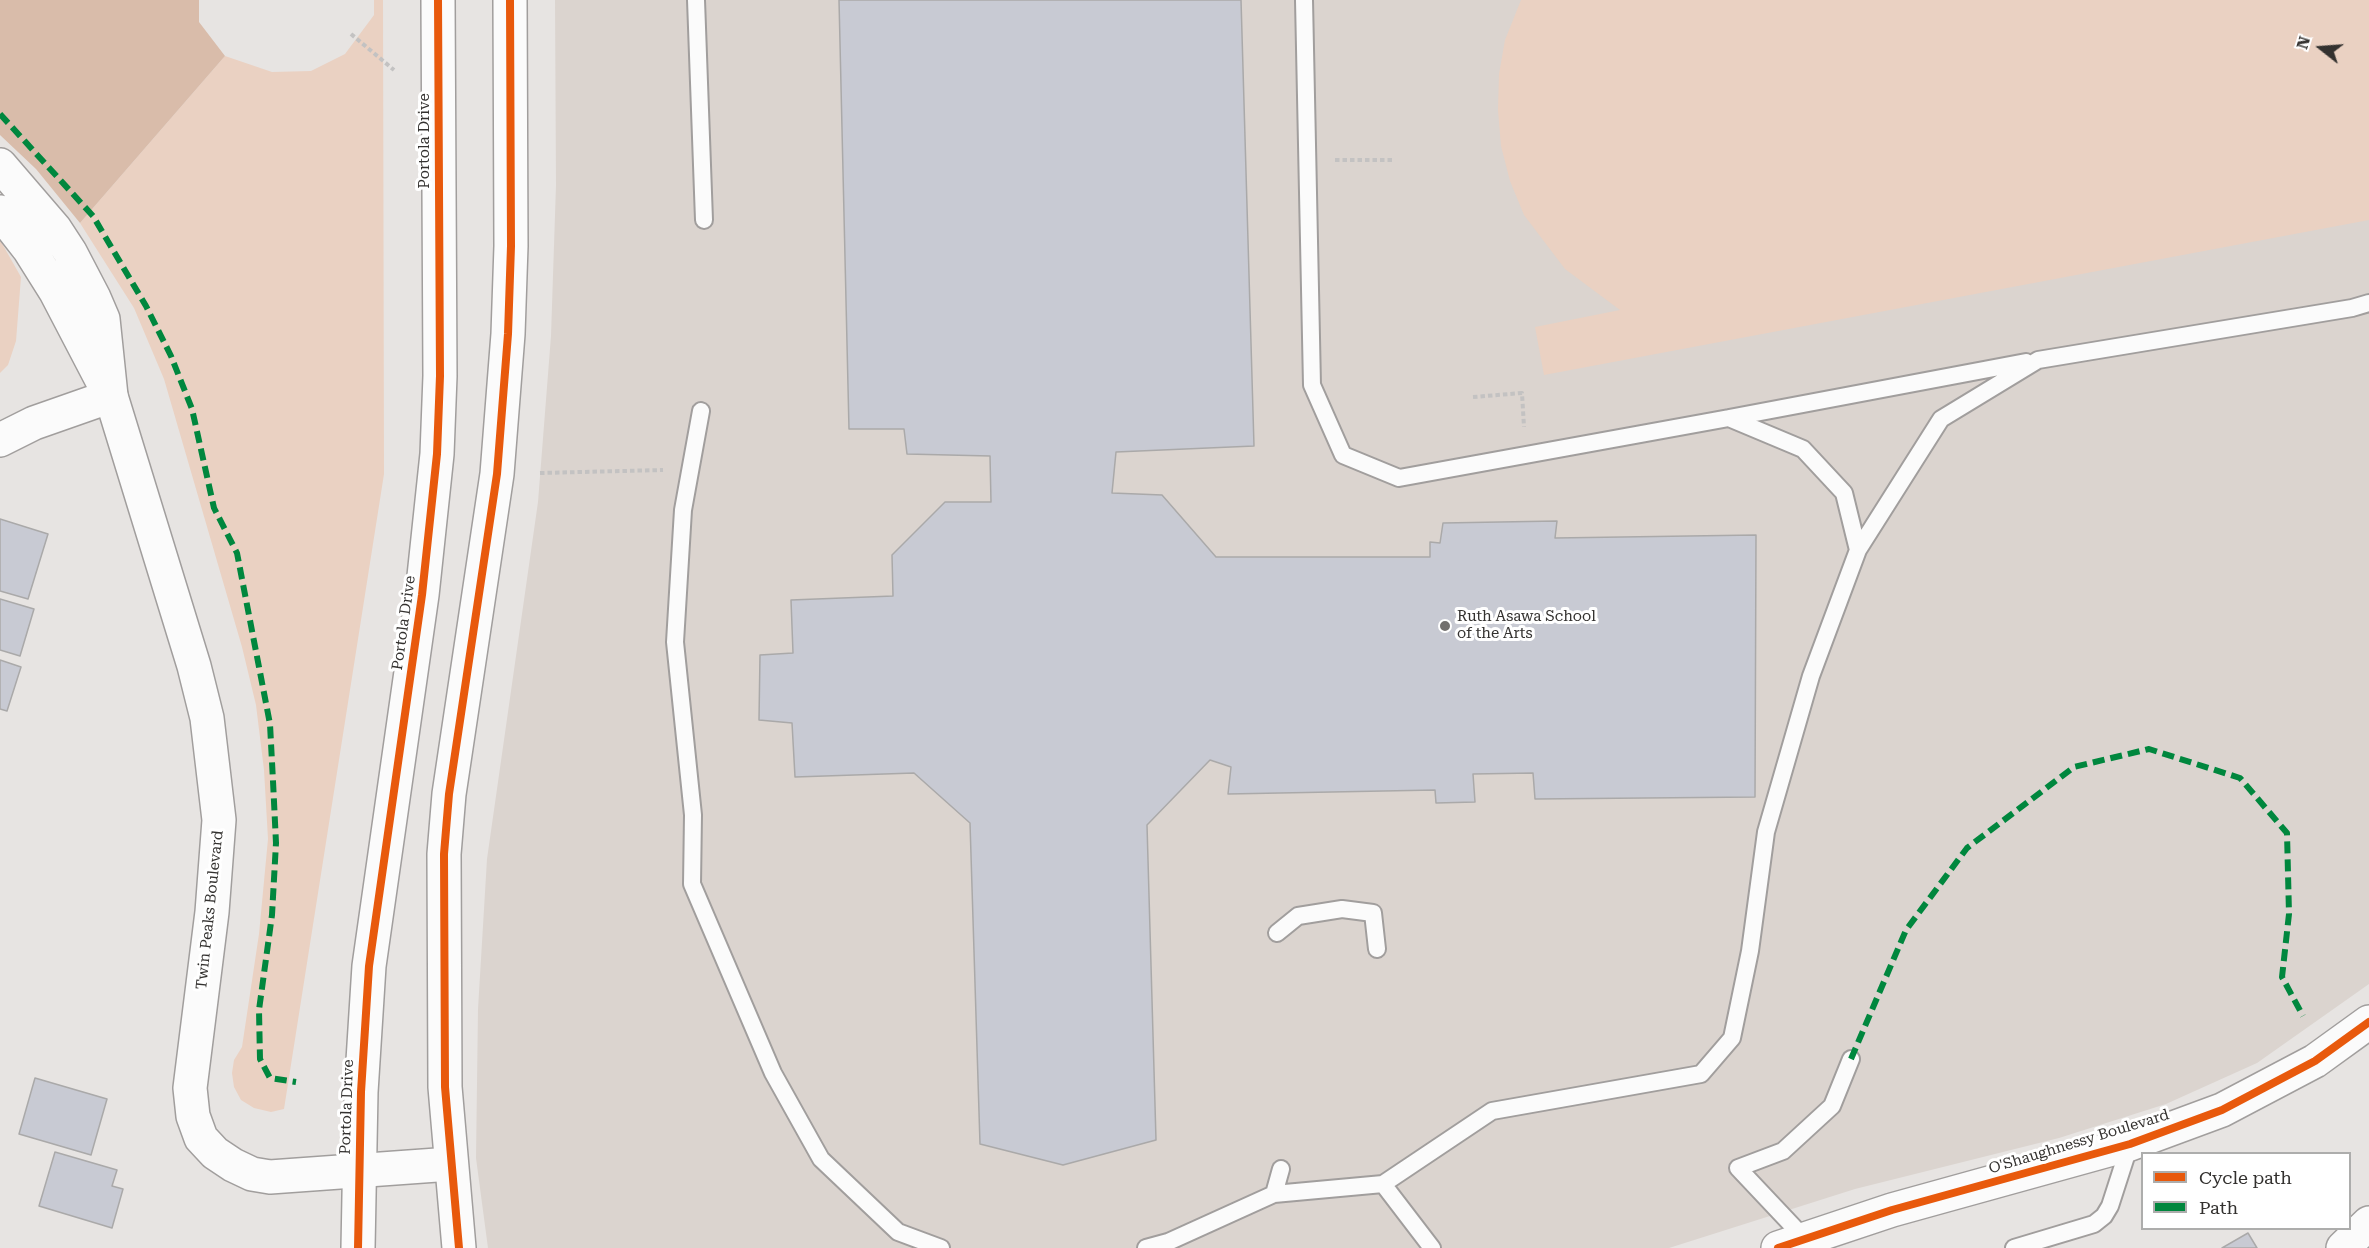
<!DOCTYPE html>
<html>
<head>
<meta charset="utf-8">
<style>
	body { margin:0 }
	#map { position:relative; width:2369px; height:1248px; overflow:hidden; background:#e7e4e2; font-family:"Roboto Serif",serif }
	canvas { display:block }
	.legend { position:absolute; left:2141px; top:1152px; width:210px; height:78px; box-sizing:border-box; background:#fff; border:2px solid #adadac; margin:0; padding:8px 10px; list-style:none; font-size:18px; color:#33312f }
	.legend li { display:flex; align-items:center; gap:12px; height:30px }
	.legend b { width:30px; border:2px solid #adadac }
	.north { position:absolute; left:2291px; top:18px; width:60px; height:60px; -webkit-text-stroke:4px #fff; paint-order:stroke; rotate:287deg; font-size:16px; font-weight:700; line-height:24px; text-align:center; color:#33312f }
	.north::after { content:''; display:block; margin:auto; width:21px; height:27px; background:#33312f; clip-path:polygon(50% 0,100% 100%,50% 72%,0 100%) }
</style>
</head>
<body>
<div id="map">
<canvas width="2369" height="1248"></canvas>
<ul class="legend">
<li><b style="height:8px;background:#e8590c"></b>Cycle path</li>
<li><b style="height:8px;background:#00873e"></b>Path</li>
</ul>
<div class="north">N</div>
</div>
<script>
const g = document.querySelector('canvas').getContext('2d');
g.lineJoin = 'round';
function fillPath(path, color) { g.fillStyle = color; g.fill(path, 'evenodd'); }
const poly = rows => new Path2D(rows.map(r => 'M' + r).join(''));
function trace(path, color, width, dash) { g.strokeStyle = color; g.lineWidth = width; g.lineCap = dash ? 'butt' : 'round'; g.setLineDash(dash || []); g.stroke(path); }
function label(font, color, halo, rows, align = 'center') {
  g.font = font + ' "Roboto Serif",serif'; g.lineWidth = 6; g.setLineDash([]); g.textBaseline = 'middle'; g.strokeStyle = halo; g.fillStyle = color; for (const [text, x, y, turn = 0] of rows) {
    g.save(); g.translate(x, y); g.rotate((+turn || 0) * Math.PI / 180); g.textAlign = isNaN(turn) ? turn : align; if (halo) g.strokeText(text, 0, 0); g.fillText(text, 0, 0); g.restore();
  }
}
fillPath(poly([
	[555,0,2369,0,2369,984,2257,1063,2166,1104,2059,1138,1855,1189,1669,1248,488,1248,476,1158,478,1009,487,859,538,502,551,336,556,185]
]), '#dbd4cf');
fillPath(poly([
	[374,0,383,0,384,474,284,1109,271,1112,254,1108,241,1100,234,1087,232,1073,234,1060,242,1047,259,934,268,839,264,770,256,705,242,647,164,379,134,308,80,223,225,56,272,72,311,71,345,54,374,15],
	[1521,0,2369,0,2369,220,1544,375,1535,327,1620,310,1565,269,1524,215,1510,181,1501,146,1498,110,1499,74,1505,40],
	[0,240,21,277,16,341,8,365,0,373]
]), '#ead1c2');
fillPath(poly([
	[0,0,199,0,199,22,225,56,80,223,36,169,0,135]
]), '#d9bcaa');
const building = poly([
	[839,0,1241,0,1254,446,1116,452,1112,493,1162,495,1216,557,1430,557,1430,542,1440,543,1443,523,1557,521,1555,538,1756,535,1755,797,1535,799,1533,773,1473,774,1475,802,1436,803,1435,790,1228,794,1231,767,1210,760,1147,825,1156,1140,1063,1165,980,1144,970,823,914,773,795,777,792,723,759,720,760,655,793,653,791,600,893,596,892,555,945,502,991,502,990,456,907,454,904,429,849,429,839,0],
	[0,519,48,534,28,599,0,591,0,519],
	[0,599,34,609,20,656,0,650,0,599],
	[0,660,21,667,7,711,0,709,0,660],
	[35,1078,107,1099,91,1155,19,1134,35,1078],
	[55,1152,117,1170,112,1186,123,1189,112,1228,39,1206,55,1152],
	[2248,1233,2257,1248,2222,1248,2248,1233]
]);
fillPath(building, '#c8cad3');
trace(building, '#aaa9a9', 1.5);
const service = poly([
	[696,0,704,220],
	[1304,0,1312,385,1343,455,1399,478,1729,418,1803,449,1844,493,1858,550,1811,676,1766,832,1750,951,1732,1038,1701,1074,1492,1111,1383,1184],
	[701,411,683,510,675,642,693,815,692,884,773,1073,821,1159,898,1232,941,1248],
	[1729,418,2026,362],
	[1858,550,1941,419,2038,360,2352,308,2369,303],
	[1277,933,1298,916,1342,909,1373,913,1377,949],
	[1274,1194,1281,1169],
	[1805,1239,1738,1168,1783,1151,1832,1106,1851,1059],
	[1146,1248,1168,1242,1274,1194,1383,1184,1432,1248],
	[2014,1248,2094,1224,2104,1216,2110,1206,2130,1144]
]);
const minor = poly([
	[0,165,55,229,70,252,94,298,103,319,111,396],
	[0,212,29,249,56,292,104,384],
	[2343,1248,2369,1223]
]);
const tertiary = poly([
	[0,440,34,423,111,396,194,666,207,718,219,820,212,912,190,1088,193,1116,201,1138,215,1153,233,1165,252,1174,270,1177,451,1164]
]);
const secondary = poly([
	[1778,1248,1892,1210,2130,1144,2222,1110,2315,1061,2369,1022]
]);
const primary = poly([
	[358,1248,361,1092,369,966,422,595,437,454,440,376,438,0],
	[459,1248,445,1087,444,854,449,794,497,474,508,334,511,246,510,0]
]);
trace(service, '#a19e9d', 20);
trace(minor, '#a19e9d', 36);
trace(tertiary, '#a19e9d', 36);
trace(secondary, '#a19e9d', 36);
trace(primary, '#a19e9d', 36);
trace(poly([
	[351,34,394,70],
	[1335,160,1394,160],
	[1473,397,1522,393,1524,427],
	[540,473,663,470]
]), '#c3c2c2', 4, [4.5, 3]);
trace(service, '#fbfbfb', 16);
trace(minor, '#fbfbfb', 33);
trace(tertiary, '#fbfbfb', 33);
trace(secondary, '#fbfbfb', 33);
trace(primary, '#fbfbfb', 33);
trace(poly([
	[0,114,93,216,146,306,171,356,192,409,214,508,237,553,270,724,273,781,276,843,272,915,259,1010,260,1059,270,1078,296,1082],
	[1851,1059,1906,930,1967,848,2074,767,2149,749,2240,778,2287,833,2289,914,2282,977,2303,1016]
]), '#00873e', 6, [12, 6]);
trace(poly([
	[358,1248,361,1092,369,966,422,595,437,454,440,376,438,0],
	[459,1248,445,1087,444,854,449,794,497,474,508,334,511,246,510,0],
	[1778,1248,1892,1210,2130,1144,2222,1110,2315,1061,2369,1022]
]), '#e8590c', 8);
for (const [x, y, r, color] of [
	[1445,626,6,"#72706e"]
]) { const dot = new Path2D(); dot.arc(x, y, r, 0, 2 * Math.PI); g.fillStyle = color; g.fill(dot); trace(dot, '#fff', 2); }
label('15px', '#33312f', '#fff', [
	["Portola Drive",425,141,-90],
	["Portola Drive",404,623,-82],
	["Twin Peaks Boulevard",210,910,-84],
	["Portola Drive",347,1107,-88],
	["O'Shaughnessy Boulevard",2079,1142,-17]
]);
label('15px', '#33312f', '#fff', [
	["Ruth Asawa School",1457,617],
	["of the Arts",1457,634]
], 'left');
</script>
</body>
</html>
